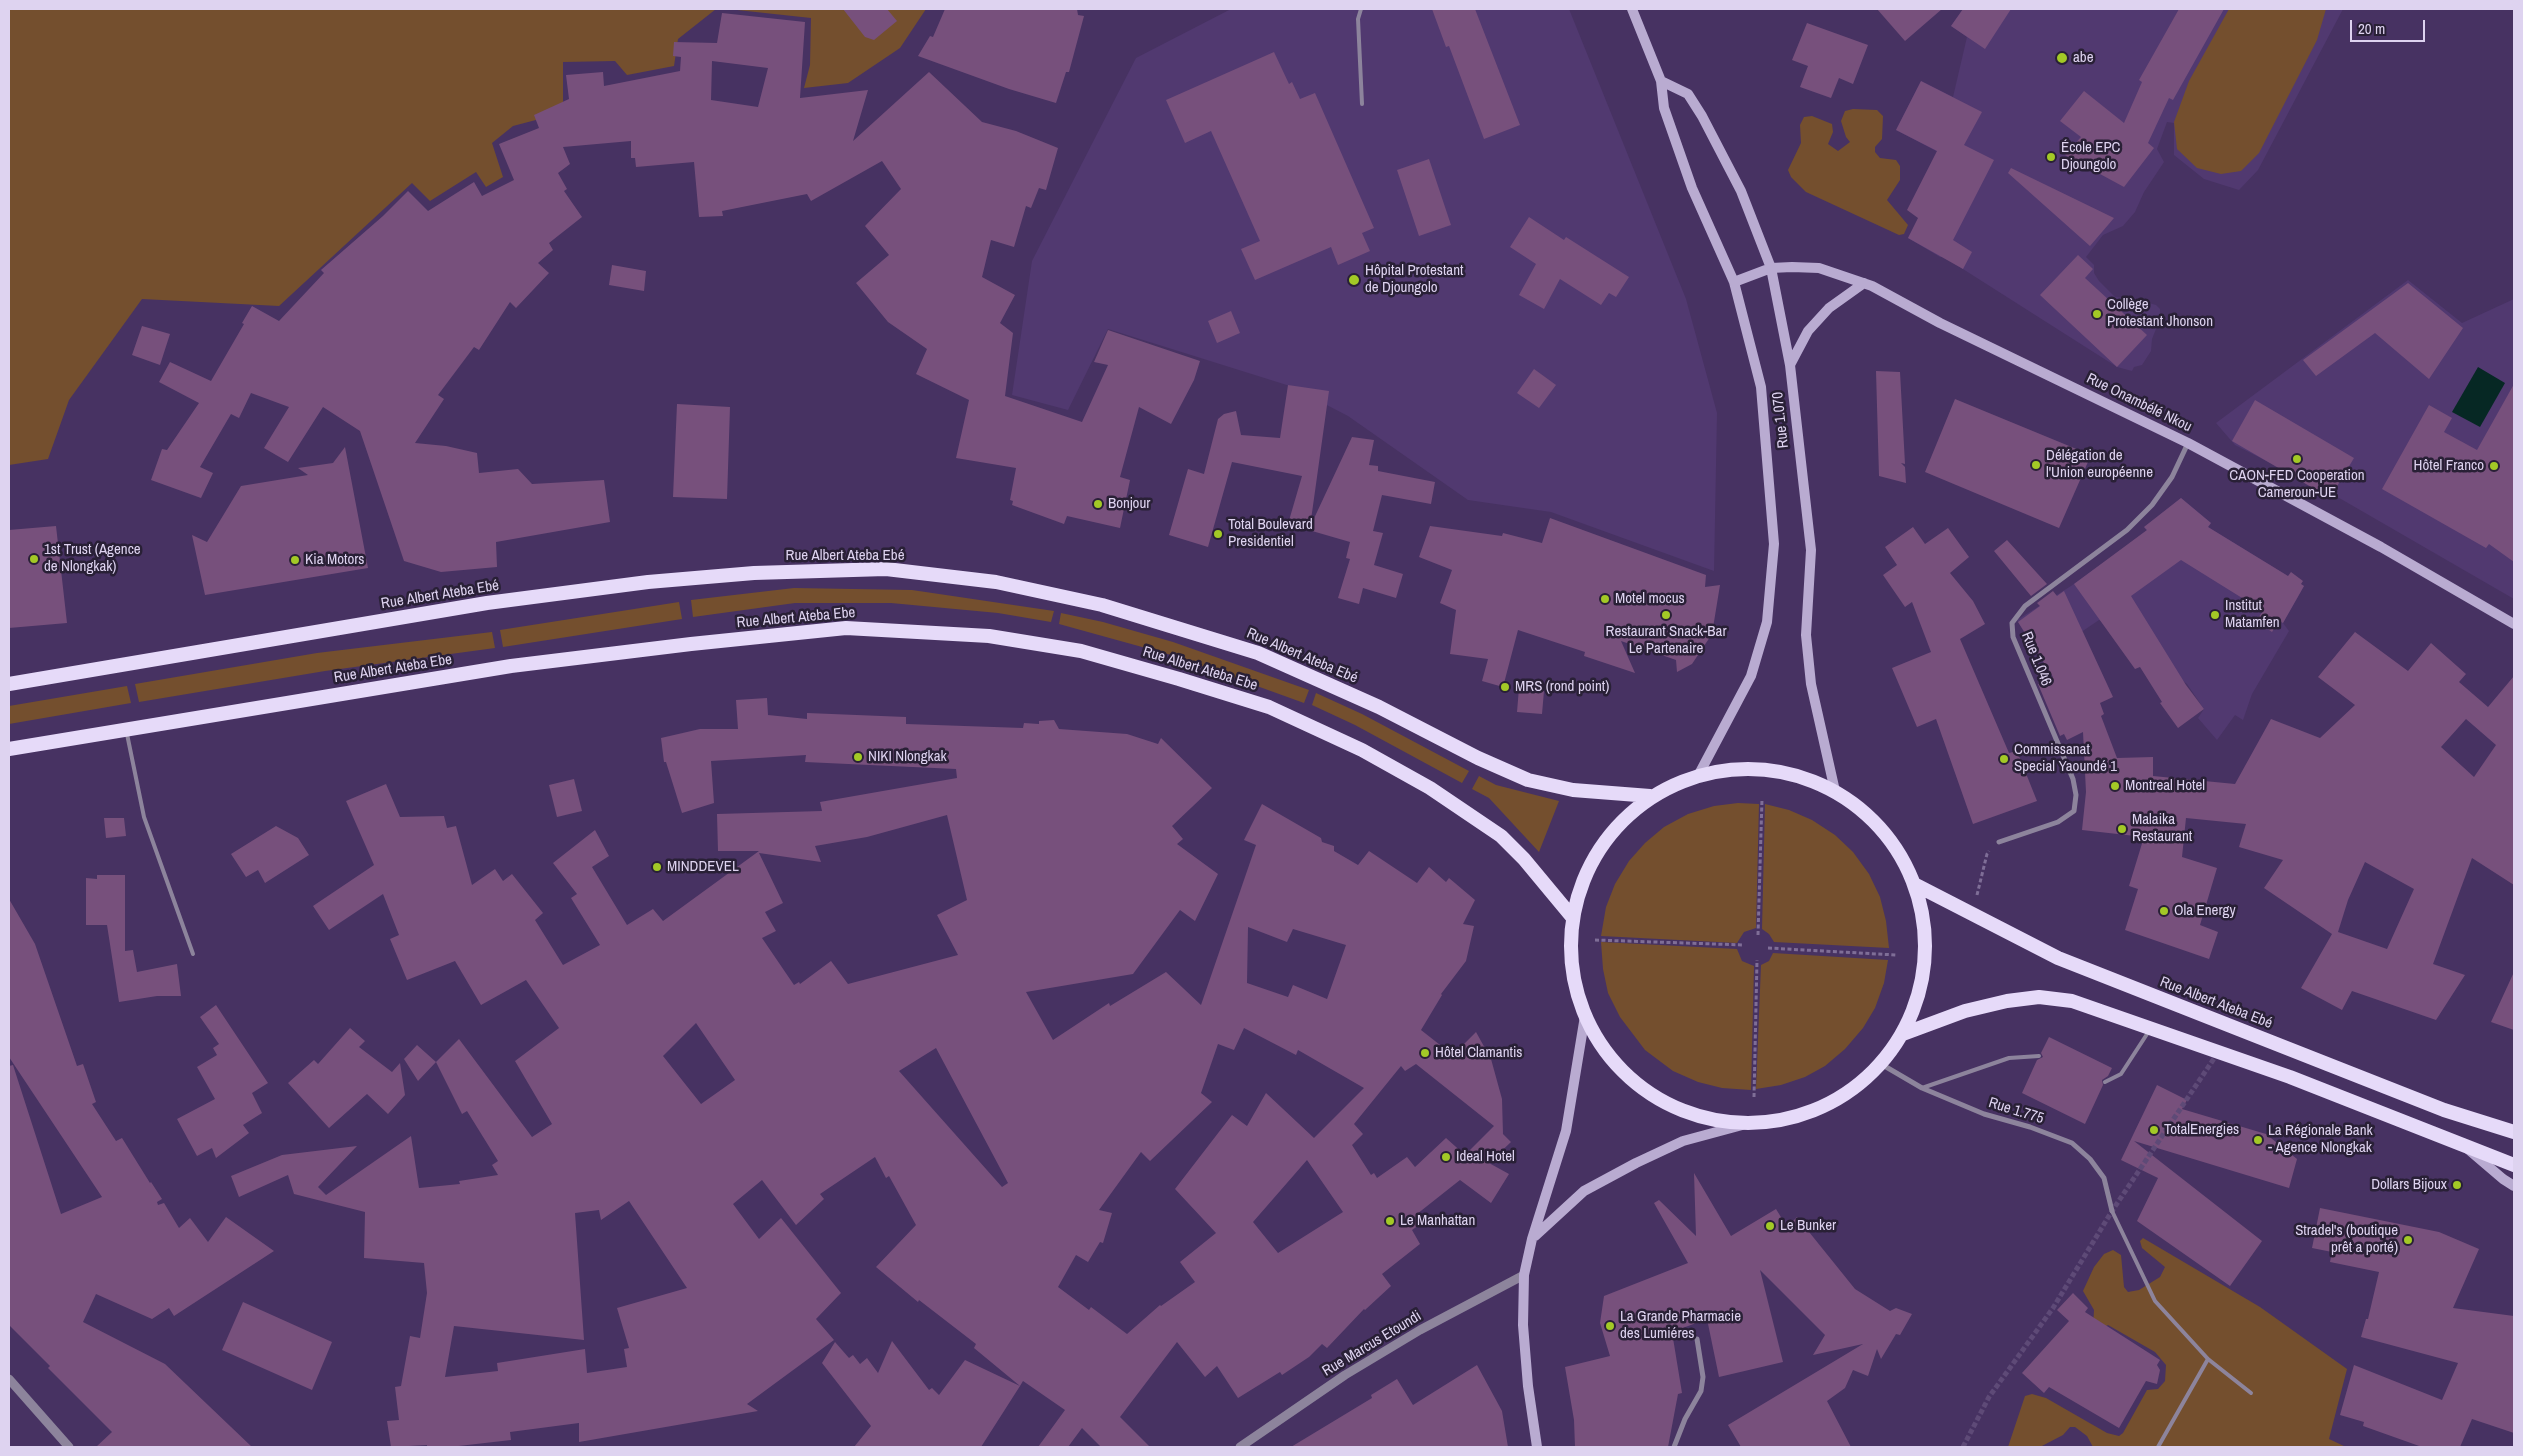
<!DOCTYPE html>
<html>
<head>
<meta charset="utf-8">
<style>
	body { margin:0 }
	#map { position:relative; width:2523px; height:1456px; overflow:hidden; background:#473262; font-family:"Archivo Narrow",sans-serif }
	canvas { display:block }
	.frame { position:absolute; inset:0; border:10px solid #ded3f0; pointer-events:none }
	.scale { position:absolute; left:2350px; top:20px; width:75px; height:22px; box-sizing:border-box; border:2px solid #ded3f0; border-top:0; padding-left:6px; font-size:15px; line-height:18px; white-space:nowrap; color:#ded3f0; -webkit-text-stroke:4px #292036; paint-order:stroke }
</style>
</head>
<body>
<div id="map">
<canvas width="2523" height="1456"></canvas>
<div class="frame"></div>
<div class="scale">20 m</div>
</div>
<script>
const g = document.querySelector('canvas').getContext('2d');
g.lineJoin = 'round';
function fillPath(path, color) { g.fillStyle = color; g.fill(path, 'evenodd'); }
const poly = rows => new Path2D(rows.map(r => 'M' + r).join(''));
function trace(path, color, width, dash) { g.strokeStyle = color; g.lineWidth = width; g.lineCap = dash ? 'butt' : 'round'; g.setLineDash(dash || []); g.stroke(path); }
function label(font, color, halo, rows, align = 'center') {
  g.font = font + ' "Archivo Narrow",sans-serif'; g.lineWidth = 5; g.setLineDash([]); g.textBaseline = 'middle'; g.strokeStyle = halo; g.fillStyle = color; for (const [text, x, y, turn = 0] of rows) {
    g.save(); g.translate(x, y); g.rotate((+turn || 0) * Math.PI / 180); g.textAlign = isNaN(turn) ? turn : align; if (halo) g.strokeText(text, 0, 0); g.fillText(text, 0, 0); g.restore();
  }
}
fillPath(poly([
	[1231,9,1569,9,1686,299,1717,413,1714,571,1551,512,1468,500,1348,416,1290,386,1108,329,1068,410,1012,395,1032,261,1136,58],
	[1963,9,2343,9,2258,170,2239,190,2204,179,2174,155,2174,123,2167,122,2157,149,2164,162,2144,192,2135,212,2123,226,2103,235,2086,257,2094,265,2094,273,2099,281,2115,297,2125,298,2133,305,2142,301,2156,305,2160,309,2160,319,2152,339,2151,351,2142,365,2134,367,2132,371,2117,367,1944,257,1940,257,1908,238,1937,182,1942,154,1896,130,1921,81,1953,97,1967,37,1951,26],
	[2408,280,2462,323,2514,299,2514,599,2341,499,2235,445,2216,423],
	[2181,498,2211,523,2208,527,2304,586,2283,623,2289,631,2252,694,2243,720,2235,715,2217,740,2198,718,2204,709,2187,684,2114,627,2099,620,2040,660,2017,620,2071,586,2147,531,2144,527]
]), '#513970');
fillPath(poly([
	[9,9,716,9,678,39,674,66,627,75,615,61,563,62,563,103,551,116,513,126,492,143,503,177,486,187,476,172,430,201,412,183,279,306,142,299,69,400,48,459,9,465],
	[728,9,926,9,900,48,848,83,804,88,810,65,811,18],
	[2229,9,2326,9,2317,40,2259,153,2241,171,2221,174,2197,168,2177,149,2174,122,2189,81],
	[1853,109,1877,110,1883,116,1882,139,1875,147,1875,152,1880,158,1896,160,1900,166,1900,180,1887,200,1908,225,1904,234,1899,235,1806,192,1791,177,1788,170,1801,143,1800,125,1804,117,1812,116,1832,124,1833,132,1828,144,1838,151,1850,142,1846,137,1841,121,1845,111],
	[794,588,912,590,1054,611,1051,622,998,613,891,603,795,603,693,617,691,600],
	[679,602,682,619,503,647,500,630],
	[1061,613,1103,622,1173,642,1309,690,1304,703,1171,655,1059,624],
	[492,632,495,648,325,671,139,702,135,684,317,653],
	[127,686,131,703,9,724,9,706],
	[1316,693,1362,714,1469,771,1462,783,1355,725,1312,705],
	[1479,776,1496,785,1559,801,1539,852,1489,798,1472,789],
	[1738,803,1759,804,1756,928,1744,932,1737,943,1601,936,1606,907,1615,884,1629,861,1645,843,1664,827,1688,814,1714,806],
	[1765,804,1789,810,1812,820,1835,835,1853,852,1869,874,1880,897,1886,921,1889,948,1774,942,1769,934,1762,929],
	[1601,942,1737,949,1742,961,1754,966,1751,1090,1722,1088,1698,1082,1673,1071,1645,1050,1620,1017,1608,993,1603,969],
	[1773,953,1888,960,1884,983,1875,1008,1863,1028,1845,1049,1825,1066,1805,1077,1781,1085,1756,1089,1761,965,1769,961],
	[2143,1238,2260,1307,2347,1369,2329,1439,2346,1447,2093,1447,2087,1436,2075,1427,2070,1427,2063,1435,2040,1447,2008,1447,2025,1396,2032,1394,2046,1398,2107,1433,2119,1436,2123,1433,2147,1390,2158,1389,2165,1381,2166,1365,2155,1352,2108,1325,2101,1329,2093,1327,2094,1310,2083,1291,2094,1267,2104,1254,2113,1250,2121,1255,2124,1287,2128,1292,2139,1290,2160,1277,2165,1267,2142,1248,2140,1241]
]), '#744f2e');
fillPath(poly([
	[2478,367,2505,383,2480,427,2452,412]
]), '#062824');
fillPath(poly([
	[843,9,887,9,897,21,874,40,865,37],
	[945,9,1077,9,1078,15,1084,16,1069,72,1066,72,1056,103,1009,89,918,56,930,36,933,37],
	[1432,9,1475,9,1520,125,1484,139,1449,46,1446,47],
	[1877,9,1942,9,1905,41],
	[1963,9,2011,9,1985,49,1951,26],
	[2179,9,2224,9,2173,100,2169,98,2148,143,2154,148,2124,187,2065,155,2081,137,2060,121,2084,91,2124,123,2142,82,2139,80],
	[722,13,805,22,800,98,868,90,853,141,929,72,982,122,1016,131,1058,148,1046,190,1039,188,1031,208,1026,206,1014,247,991,240,982,277,1015,295,1000,323,1013,333,1005,396,1082,422,1108,365,1094,362,1108,330,1200,361,1194,380,1171,424,1139,407,1120,477,1130,480,1120,528,1067,516,1064,524,1012,505,1013,501,1010,500,1016,468,956,458,969,400,916,374,927,349,888,322,856,283,889,255,865,226,901,189,882,161,811,201,807,194,722,211,723,216,699,217,694,162,636,167,635,158,631,158,631,141,563,147,570,164,558,173,567,189,564,191,582,217,549,243,553,250,538,263,549,273,516,308,510,302,479,350,474,347,438,395,444,399,415,443,446,446,477,453,479,473,518,469,532,484,604,480,610,522,496,542,497,567,441,572,404,561,360,431,323,407,288,462,264,448,289,407,251,393,239,418,231,414,200,467,213,473,201,498,151,480,162,449,167,450,199,403,159,382,170,362,211,381,244,324,242,323,252,306,279,321,324,273,321,270,383,216,408,191,428,211,474,182,482,196,514,180,499,144,539,128,534,115,569,99,566,75,603,72,604,86,680,71,681,57,673,56,674,42,717,43],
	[712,61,768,68,758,107,711,100],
	[1807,23,1868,45,1853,84,1839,78,1831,98,1800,87,1808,66,1792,60],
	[1274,52,1289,84,1292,82,1300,99,1315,93,1374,228,1362,233,1370,251,1338,265,1331,247,1255,280,1241,249,1260,241,1211,131,1185,143,1166,100],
	[1921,81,1982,112,1964,145,1994,160,1953,240,1972,252,1963,269,1908,238,1918,218,1907,210,1937,151,1896,130],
	[1429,159,1451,225,1419,236,1397,170],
	[2011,168,2114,218,2090,246,2008,173],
	[1529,217,1564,240,1566,237,1629,277,1616,297,1609,293,1601,305,1560,279,1544,309,1519,295,1536,264,1510,247],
	[2078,255,2093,269,2085,278,2147,335,2117,367,2040,295],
	[612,265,646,271,644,291,609,285],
	[2408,283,2463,328,2429,379,2375,333,2316,376,2303,360],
	[1231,311,1240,333,1217,343,1208,321],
	[142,326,170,334,160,365,132,355],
	[1534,369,1556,385,1539,408,1517,393],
	[1876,371,1900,372,1905,464,1901,463,1905,467,1906,483,1879,476],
	[2514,384,2514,562,2489,544,2486,548,2382,489,2429,405,2452,418,2444,432,2477,450],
	[1288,385,1329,391,1310,527,1352,437,1374,440,1369,465,1378,466,1378,471,1435,482,1431,504,1382,495,1373,531,1383,533,1374,565,1403,574,1396,598,1363,588,1359,604,1338,598,1350,559,1346,558,1350,542,1288,524,1302,476,1232,462,1208,547,1169,535,1188,469,1204,474,1218,419,1224,414,1236,411,1241,435,1280,438],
	[1955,399,2091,455,2059,528,1925,472],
	[2255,400,2354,458,2330,498,2232,441],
	[677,404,730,407,727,499,673,497],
	[345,447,368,568,205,595,192,535,207,542,241,486,308,475,298,468,333,463],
	[2181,498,2211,523,2208,527,2288,576,2291,572,2303,581,2301,584,2304,586,2283,623,2279,621,2272,632,2256,621,2263,611,2181,560,2131,596,2186,685,2204,709,2178,728,2160,703,2162,702,2140,667,2135,669,2074,584,2147,530,2144,527],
	[1550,518,1706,575,1705,587,1720,585,1712,634,1692,664,1677,672,1676,660,1621,641,1635,673,1584,656,1585,652,1518,630,1503,687,1482,681,1488,659,1450,654,1456,610,1440,603,1452,570,1419,557,1430,526,1502,536,1503,533,1542,543],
	[56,526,67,623,9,628,9,530],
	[1913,527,1925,544,1948,528,1969,557,1950,573,1973,601,1985,624,1960,639,2009,753,2017,751,2037,801,1973,824,1936,719,1917,727,1892,668,1931,652,1912,602,1905,607,1883,575,1897,565,1885,547],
	[2007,540,2047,584,2031,596,1994,551],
	[2053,591,2057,596,2064,591,2113,697,2100,703,2104,714,2101,716,2117,758,2153,757,2153,776,2235,784,2271,719,2320,738,2355,705,2318,677,2355,632,2408,671,2431,643,2466,674,2459,682,2488,707,2514,676,2514,885,2472,858,2433,964,2465,975,2436,1020,2352,991,2342,1010,2301,988,2332,934,2264,888,2283,860,2239,847,2246,824,2186,818,2182,857,2217,868,2200,925,2218,932,2209,959,2125,930,2138,889,2129,886,2144,837,2082,830,2086,792,2083,732,2067,740,2064,734,2060,736,2038,684,2053,677,2018,622,2040,606,2037,603],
	[2466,719,2496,745,2474,777,2441,747],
	[2365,862,2414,889,2387,949,2338,932,2348,900],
	[1519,688,1544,691,1542,714,1517,712],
	[767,698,768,715,807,719,807,713,906,717,906,724,1023,728,1024,723,1039,724,1039,721,1054,720,1059,729,1127,734,1158,744,1161,738,1212,788,1172,826,1183,839,1177,844,1218,874,1195,921,1180,910,1133,974,1026,992,1053,1040,1109,1003,1110,1006,1166,972,1201,1005,1256,845,1244,840,1262,804,1321,838,1322,842,1334,846,1334,851,1358,865,1369,851,1417,883,1429,867,1446,882,1449,878,1475,900,1463,924,1474,926,1466,961,1441,994,1442,995,1421,1030,1449,1052,1464,1044,1476,1032,1491,1059,1502,1099,1503,1134,1501,1132,1511,1142,1489,1163,1509,1174,1491,1203,1460,1180,1417,1214,1422,1223,1412,1230,1420,1244,1382,1274,1391,1286,1365,1310,1364,1309,1327,1348,1322,1344,1309,1357,1282,1375,1280,1372,1238,1398,1217,1366,1205,1377,1177,1342,1120,1417,1150,1447,1101,1447,1082,1428,1068,1447,1038,1447,1065,1410,1023,1381,1020,1386,974,1348,976,1344,919,1300,918,1302,876,1267,916,1225,889,1176,886,1178,875,1157,820,1194,824,1199,796,1225,762,1180,733,1204,759,1239,781,1218,841,1293,816,1319,834,1340,747,1404,758,1411,579,1442,579,1423,510,1432,511,1440,450,1447,427,1447,427,1445,391,1447,387,1421,399,1420,395,1387,401,1386,410,1336,420,1338,427,1293,424,1263,364,1258,365,1212,294,1194,288,1175,239,1197,231,1176,282,1155,357,1146,318,1187,326,1195,411,1136,419,1188,460,1184,459,1181,498,1175,492,1165,498,1161,467,1111,462,1114,436,1062,459,1039,532,1137,552,1124,515,1061,559,1028,526,980,481,1005,455,961,407,980,390,939,399,935,383,894,329,930,313,906,374,865,346,801,386,784,400,817,444,816,447,828,456,826,472,885,495,869,503,881,512,874,543,913,535,920,563,965,600,945,571,898,577,894,553,863,595,830,609,856,592,867,627,925,653,909,663,921,759,851,718,851,717,814,822,811,820,802,957,778,956,769,805,762,806,755,711,761,714,803,682,813,666,762,664,762,661,738,700,729,738,729,736,700],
	[947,815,967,900,937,915,958,955,848,984,831,961,800,984,799,982,794,985,762,938,776,931,765,912,783,903,759,853,821,862,815,846,867,837],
	[1248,927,1287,942,1293,929,1346,945,1327,999,1293,985,1288,997,1247,983],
	[696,1023,735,1080,701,1104,663,1056],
	[1244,1028,1296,1055,1298,1050,1364,1088,1314,1138,1266,1093,1247,1126,1232,1115,1175,1189,1216,1233,1180,1262,1195,1282,1161,1306,1160,1305,1127,1334,1091,1307,1089,1310,1058,1287,1076,1255,1088,1262,1100,1242,1103,1243,1112,1213,1099,1210,1141,1152,1150,1161,1212,1102,1201,1093,1218,1044,1234,1050],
	[936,1048,1008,1183,1002,1187,899,1071],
	[1416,1064,1494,1126,1465,1155,1446,1138,1415,1167,1407,1157,1377,1178,1374,1173,1371,1175,1352,1145,1363,1134,1354,1124,1401,1066,1405,1071],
	[1307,1160,1343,1212,1278,1253,1253,1222],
	[629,1201,687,1288,617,1308,629,1348,624,1349,627,1367,587,1373,585,1349,497,1363,498,1371,445,1377,454,1326,584,1340,575,1213,599,1210,601,1220],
	[574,779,582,811,557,817,549,785],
	[104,818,124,818,126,836,106,838],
	[276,826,298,838,309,855,265,883,258,870,246,877,231,854],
	[97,875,125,875,125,951,133,950,137,972,177,964,181,996,157,996,119,1002,107,925,86,925,86,878,97,879],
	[9,899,35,944,77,1066,83,1064,96,1102,92,1104,116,1141,122,1138,150,1183,151,1182,162,1199,157,1202,158,1205,164,1203,179,1228,190,1218,208,1242,226,1217,274,1251,174,1316,169,1308,152,1319,96,1294,83,1322,165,1364,252,1447,96,1447,112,1432,48,1368,50,1366,9,1325,9,1066,13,1065,61,1214,102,1197,9,1057],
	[2514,972,2514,1030,2491,1022],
	[216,1005,268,1083,252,1093,262,1113,243,1125,249,1133,216,1158,212,1148,197,1156,177,1119,215,1099,197,1067,217,1055,213,1048,219,1044,200,1017],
	[350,1028,365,1041,359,1047,392,1072,400,1063,405,1095,388,1114,367,1094,329,1128,288,1083,314,1060,318,1064],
	[2049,1037,2112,1068,2108,1076,2102,1080,2103,1085,2085,1124,2022,1093,2037,1060,2043,1057,2041,1053],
	[417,1045,436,1062,418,1081,404,1059],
	[2157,1085,2187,1100,2182,1109,2266,1134,2297,1159,2289,1188,2134,1141,2262,1241,2230,1286,2137,1221,2158,1178,2121,1160],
	[1694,1173,1731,1236,1776,1209,1787,1227,1797,1217,1855,1289,1890,1311,1896,1308,1912,1314,1900,1335,1896,1334,1881,1359,1877,1349,1868,1376,1853,1370,1845,1388,1827,1401,1851,1447,1741,1447,1728,1425,1863,1344,1813,1355,1825,1335,1760,1270,1783,1362,1719,1377,1707,1319,1672,1332,1682,1393,1678,1394,1668,1447,1575,1447,1574,1420,1565,1367,1610,1356,1600,1323,1604,1296,1688,1263,1654,1203,1659,1200,1696,1236],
	[2320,1208,2439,1232,2479,1249,2453,1308,2514,1316,2514,1433,2472,1419,2460,1447,2422,1447,2363,1426,2364,1422,2340,1415,2354,1365,2442,1400,2458,1363,2361,1337,2366,1319,2368,1319,2379,1272,2330,1262,2332,1252,2312,1248],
	[2073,1293,2088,1308,2085,1312,2160,1360,2157,1365,2160,1370,2157,1384,2146,1381,2119,1428,2049,1387,2044,1393,2022,1373,2069,1321,2057,1310],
	[243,1302,332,1342,312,1390,222,1350],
	[892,1341,929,1390,932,1388,939,1395,965,1360,1020,1386,981,1447,854,1447,871,1426,822,1363,835,1342,849,1358,853,1355,860,1364,867,1358,878,1373],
	[1477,1365,1502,1411,1508,1447,1291,1447,1372,1398,1371,1395,1397,1379,1413,1405]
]), '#77507c');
trace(poly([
	[1963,1447,1989,1397,2053,1308,2112,1211,2217,1054]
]), '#5e4a77', 5, [5, 2.5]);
trace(poly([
	[1977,895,1987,854,1989,851],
	[1758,935,1762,799],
	[1595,940,1744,945],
	[1768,948,1896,955],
	[1754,1097,1757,960]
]), '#7f6e97', 3, [4, 2.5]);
trace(poly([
	[1361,9,1358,19,1362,104],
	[127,734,144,817,193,954],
	[2105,1082,2121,1074,2149,1031],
	[1922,1088,2009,1058,2039,1056],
	[2112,1211,2155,1301,2208,1359,2251,1393],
	[2158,1447,2208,1359]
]), '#8d849c', 4);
trace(poly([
	[1999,842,2058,822,2074,811,2076,795,2073,779,2013,637,2012,623,2025,606,2127,530,2152,505,2172,477,2188,443],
	[1881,1064,1922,1088,1984,1114,2030,1127,2072,1143,2090,1159,2104,1178,2112,1211],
	[1674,1447,1685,1419,1701,1391,1703,1377,1697,1339]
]), '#8d849c', 5);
trace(poly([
	[9,1379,69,1447],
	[1240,1447,1345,1375,1420,1330,1524,1275]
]), '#8d849c', 9);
trace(poly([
	[1632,9,1661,81,1664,108,1692,188,1734,282,1761,387,1774,544,1767,622,1751,676,1699,774],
	[1661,81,1688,94,1702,116,1741,191,1771,268,1790,365,1811,550,1806,635,1811,684,1835,791],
	[1734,282,1771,268,1792,267,1819,268,1872,286,1940,323,2188,443,2381,547,2514,624],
	[1790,365,1808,331,1829,308,1864,283],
	[2469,1150,2503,1179,2514,1186],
	[1535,1236,1584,1191,1636,1163,1683,1141,1746,1124],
	[1537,1447,1528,1386,1523,1325,1524,1275,1532,1239,1566,1131,1585,1016]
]), '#b9abd1', 10);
trace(poly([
	[9,684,487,603,648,582,754,573,886,569,996,582,1102,605,1258,653,1379,707,1478,758,1528,780,1573,790,1650,796],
	[9,749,511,666,691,644,846,628,989,636,1081,651,1179,679,1269,707,1362,750,1430,788,1501,836,1524,859,1573,918],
	'1571 946a177 177 0 1 1 354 0a177 177 0 1 1-354 0Z',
	[1914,884,2058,958,2444,1110,2514,1132],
	[1903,1034,1965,1011,2007,1001,2039,997,2072,1001,2290,1077,2514,1165]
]), '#e6daf9', 14);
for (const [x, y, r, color] of [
	[2062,58,6,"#a3c926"],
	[2051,157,5,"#a3c926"],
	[1354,280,6,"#a3c926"],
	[2097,314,5,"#a3c926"],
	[2297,459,5,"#a3c926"],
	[2036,465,5,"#a3c926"],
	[2494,466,5,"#a3c926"],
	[1098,504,5,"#a3c926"],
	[1218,534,5,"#a3c926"],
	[34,559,5,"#a3c926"],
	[295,560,5,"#a3c926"],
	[1605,599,5,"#a3c926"],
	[1666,615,5,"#a3c926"],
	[2215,615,5,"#a3c926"],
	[1505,687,5,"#a3c926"],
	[858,757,5,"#a3c926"],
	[2004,759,5,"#a3c926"],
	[2115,786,5,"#a3c926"],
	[2122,829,5,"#a3c926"],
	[657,867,5,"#a3c926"],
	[2164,911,5,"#a3c926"],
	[1425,1053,5,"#a3c926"],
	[2154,1130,5,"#a3c926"],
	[2258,1140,5,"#a3c926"],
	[1446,1157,5,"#a3c926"],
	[2457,1185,5,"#a3c926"],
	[1390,1221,5,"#a3c926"],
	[1770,1226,5,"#a3c926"],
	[2408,1240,5,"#a3c926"],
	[1610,1326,5,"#a3c926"]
]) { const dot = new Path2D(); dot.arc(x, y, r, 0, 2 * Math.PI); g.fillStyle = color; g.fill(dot); trace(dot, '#292036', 2); }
label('15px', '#ded3f0', '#292036', [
	["abe",2073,58],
	["École EPC",2061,148],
	["Djoungolo",2061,165],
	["Hôpital Protestant",1365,271],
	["de Djoungolo",1365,288],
	["Collège",2107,305],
	["Protestant Jhonson",2107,322],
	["Délégation de",2046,456],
	["l'Union européenne",2046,473],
	["Hôtel Franco",2484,466,"right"],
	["CAON-FED Cooperation",2297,476,"center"],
	["Cameroun-UE",2297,493,"center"],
	["Bonjour",1108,504],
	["Total Boulevard",1228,525],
	["Presidentiel",1228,542],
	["1st Trust (Agence",44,550],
	["de Nlongkak)",44,567],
	["Kia Motors",305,560],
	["Motel mocus",1615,599],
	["Institut",2225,606],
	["Matamfen",2225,623],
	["Restaurant Snack-Bar",1666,632,"center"],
	["Le Partenaire",1666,649,"center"],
	["MRS (rond point)",1515,687],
	["Commissanat",2014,750],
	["Special Yaoundé 1",2014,767],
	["NIKI Nlongkak",868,757],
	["Montreal Hotel",2125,786],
	["Malaika",2132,820],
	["Restaurant",2132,837],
	["MINDDEVEL",667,867],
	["Ola Energy",2174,911],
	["Hôtel Clamantis",1435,1053],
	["TotalEnergies",2164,1130],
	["La Régionale Bank",2268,1131],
	["- Agence Nlongkak",2268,1148],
	["Ideal Hotel",1456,1157],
	["Dollars Bijoux",2447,1185,"right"],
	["Le Manhattan",1400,1221],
	["Le Bunker",1780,1226],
	["Stradel's (boutique",2398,1231,"right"],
	["prêt a porté)",2398,1248,"right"],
	["La Grande Pharmacie",1620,1317],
	["des Lumiéres",1620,1334]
], 'left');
label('15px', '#ded3f0', '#292036', [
	["Rue Onambélé Nkou",2139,403,26],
	["Rue 1.070",1781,420,-96],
	["Rue Albert Ateba Ebé",845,556],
	["Rue Albert Ateba Ebé",440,595,-9],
	["Rue Albert Ateba Ebe",796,618,-5],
	["Rue Albert Ateba Ebé",1302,656,23],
	["Rue 1.046",2036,659,68],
	["Rue Albert Ateba Ebe",393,669,-9],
	["Rue Albert Ateba Ebe",1200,669,17],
	["Rue Albert Ateba Ebé",2216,1003,21],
	["Rue 1.775",2016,1111,17],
	["Rue Marcus Etoundi",1372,1344,-31]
]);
</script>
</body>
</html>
